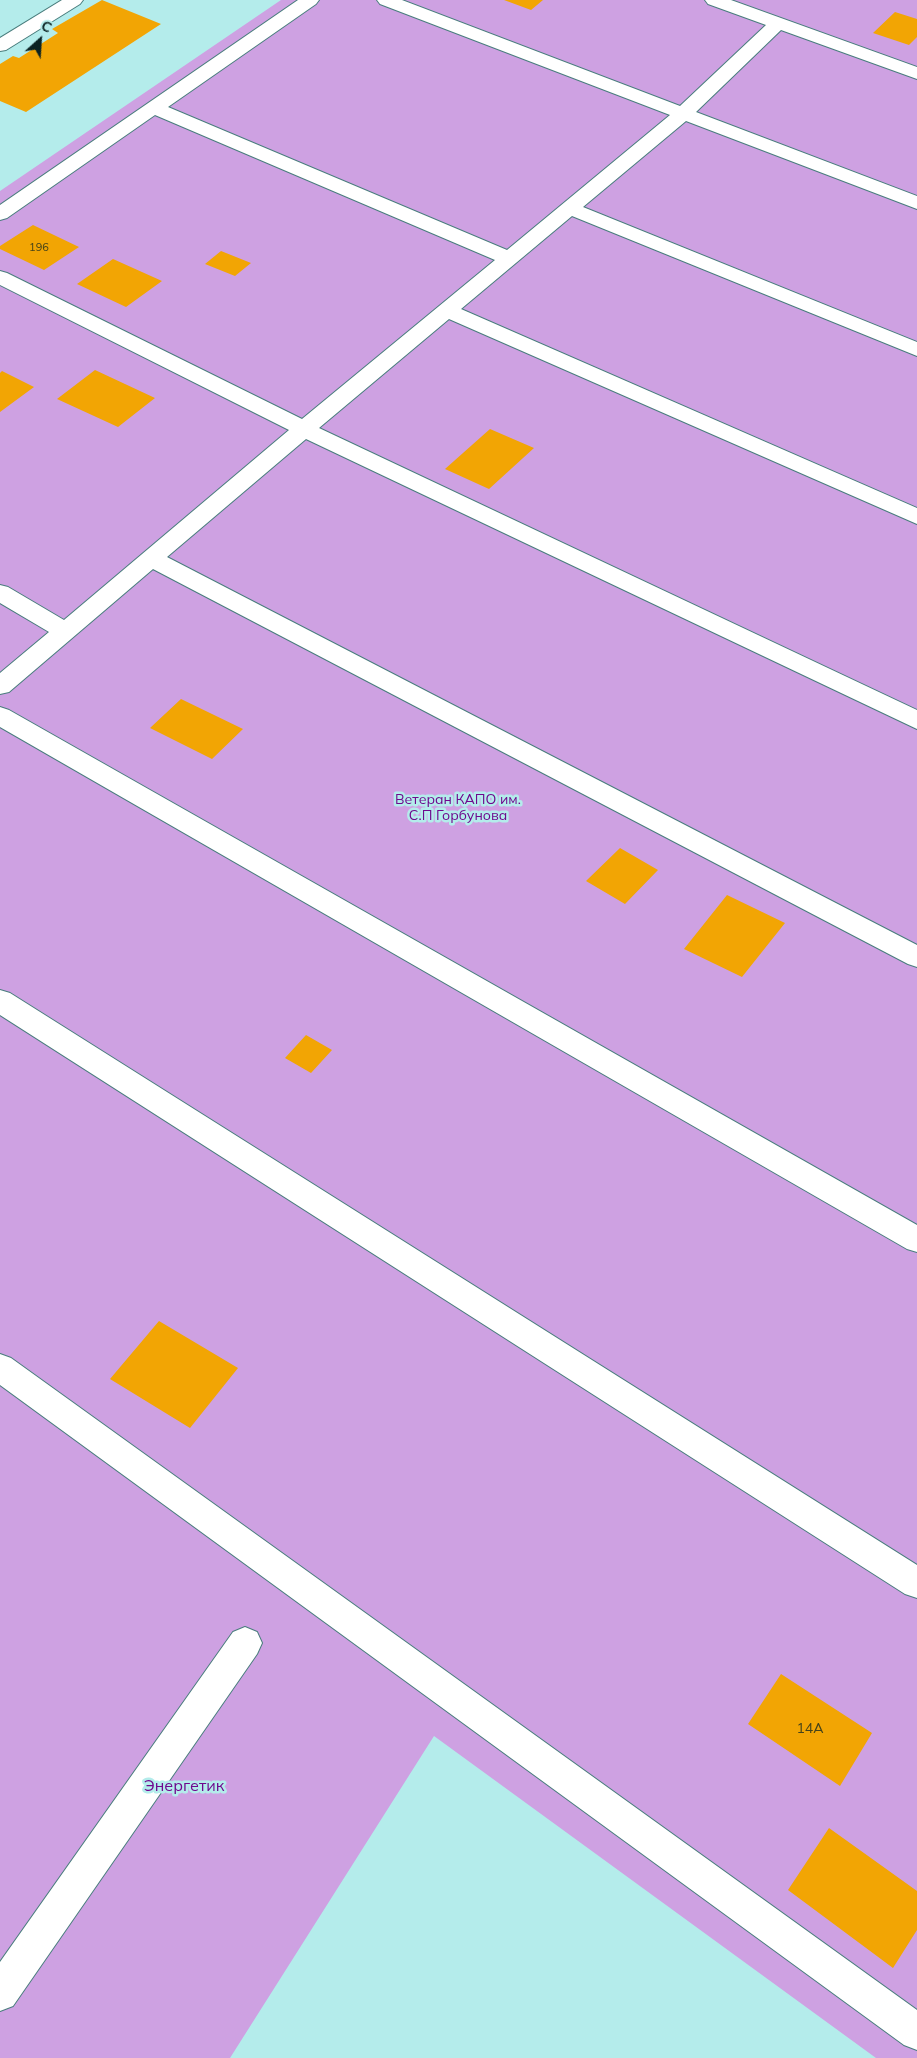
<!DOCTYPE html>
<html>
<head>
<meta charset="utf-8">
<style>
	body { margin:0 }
	#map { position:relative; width:917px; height:2058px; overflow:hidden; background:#b4eceb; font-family:Mulish,sans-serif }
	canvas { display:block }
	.north { position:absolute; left:15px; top:15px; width:50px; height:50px; -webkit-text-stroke:4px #b4eceb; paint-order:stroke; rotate:26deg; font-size:14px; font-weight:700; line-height:20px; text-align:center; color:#0b2222 }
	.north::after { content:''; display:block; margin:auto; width:18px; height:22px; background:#0b2222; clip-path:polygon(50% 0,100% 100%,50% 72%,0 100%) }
</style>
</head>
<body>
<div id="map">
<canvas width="917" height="2058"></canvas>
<div class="north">С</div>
</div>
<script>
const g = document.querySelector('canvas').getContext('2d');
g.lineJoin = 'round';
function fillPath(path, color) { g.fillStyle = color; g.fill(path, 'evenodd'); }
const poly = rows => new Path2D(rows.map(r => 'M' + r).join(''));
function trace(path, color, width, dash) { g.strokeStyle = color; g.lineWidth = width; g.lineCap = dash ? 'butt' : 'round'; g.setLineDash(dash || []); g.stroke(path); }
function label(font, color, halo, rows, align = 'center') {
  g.font = font + ' Mulish,sans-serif'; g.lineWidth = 5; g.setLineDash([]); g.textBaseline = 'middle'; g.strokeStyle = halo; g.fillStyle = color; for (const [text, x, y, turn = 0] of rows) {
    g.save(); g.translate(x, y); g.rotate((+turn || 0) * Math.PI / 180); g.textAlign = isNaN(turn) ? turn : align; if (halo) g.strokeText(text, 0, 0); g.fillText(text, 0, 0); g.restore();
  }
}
fillPath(poly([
	[281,0,917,0,917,2058,876,2058,434,1736,230,2058,0,2058,0,191]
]), '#cea1e2');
fillPath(poly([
	[102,0,161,24,26,112,0,101,0,64,13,56,19,58,58,33,52,29],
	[504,0,543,0,531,10],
	[895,12,917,19,917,37,909,45,873,33],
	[33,225,79,247,44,270,0,249,0,246],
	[221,251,251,263,235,276,205,264],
	[113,259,162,281,126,307,77,284],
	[95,370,155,398,118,427,57,399],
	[2,371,34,387,0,412,0,373],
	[490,429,534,448,489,489,445,469],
	[181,699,243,729,212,759,150,728],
	[620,848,658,870,625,904,586,881],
	[727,895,785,923,742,977,684,949],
	[306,1035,332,1050,311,1073,285,1058],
	[159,1321,238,1368,190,1428,110,1379],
	[781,1674,872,1733,840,1786,748,1724],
	[829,1828,917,1891,917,1930,893,1968,788,1890]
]), '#f2a504');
const minor = poly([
	[62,0,83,0,80,4,6,50,0,51,0,38,62,0],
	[298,0,319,0,316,4,168,107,507,250,670,115,380,4,377,0,402,0,680,106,766,25,708,4,705,0,731,0,917,67,917,79,781,30,696,112,917,196,917,209,686,121,583,207,917,342,917,356,572,216,461,309,917,508,917,524,449,319,319,428,917,710,917,729,306,439,167,557,917,945,917,967,908,964,153,569,9,692,0,694,0,673,49,632,0,603,0,585,8,587,64,620,289,430,0,285,0,271,7,273,302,419,495,260,155,115,7,218,0,220,0,205,298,0],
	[0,707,9,710,917,1225,917,1252,907,1249,0,727,0,707],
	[0,990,10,993,917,1565,917,1598,905,1594,0,1015,0,990],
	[0,1354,11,1358,917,2010,917,2050,904,2045,0,1385,0,1354],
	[245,1627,257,1632,262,1643,257,1654,13,2006,0,2011,0,1962,233,1632,245,1627]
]);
trace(minor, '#497d7d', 2);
fillPath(minor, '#fff');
label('11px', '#45431a', null, [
	["196",39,248]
]);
label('14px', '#6f088d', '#b4eceb', [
	["Ветеран КАПО им.",458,800],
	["С.П Горбунова",458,816]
]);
label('14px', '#45431a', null, [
	["14А",810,1729]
]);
label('16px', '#6f088d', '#b4eceb', [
	["Энергетик",184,1786]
]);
</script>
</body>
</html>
